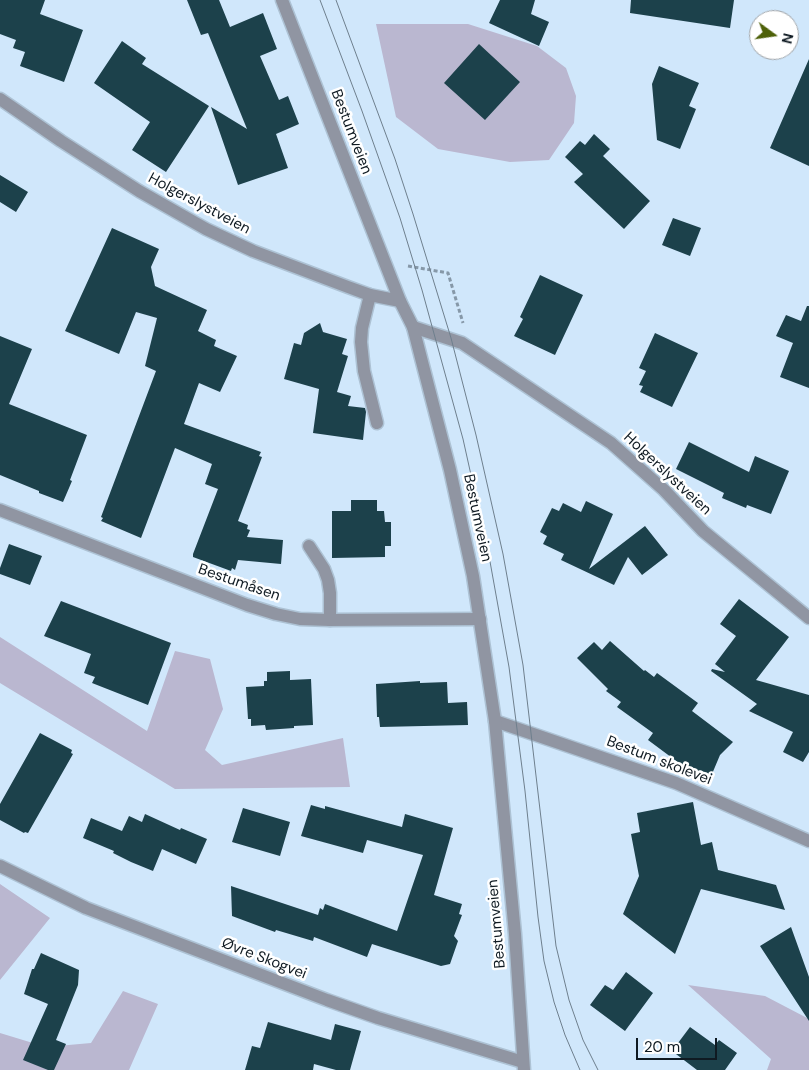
<!DOCTYPE html>
<html>
<head>
<meta charset="utf-8">
<style>
	body { margin:0 }
	#map { position:relative; width:809px; height:1070px; overflow:hidden; background:#d0e7fb; font-family:"DM Sans",sans-serif }
	canvas { display:block }
	.north { position:absolute; left:749px; top:10px; width:50px; height:50px; box-sizing:border-box; background:#fff; border:1px solid #9fa3a7; border-radius:50%; rotate:104deg; font-size:14px; font-weight:700; line-height:20px; text-align:center; color:#0f1a22 }
	.north::after { content:''; display:block; margin:auto; width:18px; height:22px; background:#4e6109; clip-path:polygon(50% 0,100% 100%,50% 72%,0 100%) }
	.scale { position:absolute; left:636px; top:1038px; width:81px; height:22px; box-sizing:border-box; border:2px solid #0f1a22; border-top:0; padding-left:6px; font-size:15px; line-height:18px; white-space:nowrap; color:#0f1a22; -webkit-text-stroke:4px #fff; paint-order:stroke }
</style>
</head>
<body>
<div id="map">
<canvas width="809" height="1070"></canvas>
<div class="north">N</div>
<div class="scale">20 m</div>
</div>
<script>
const g = document.querySelector('canvas').getContext('2d');
g.lineJoin = 'round';
function fillPath(path, color) { g.fillStyle = color; g.fill(path, 'evenodd'); }
const poly = rows => new Path2D(rows.map(r => 'M' + r).join(''));
function trace(path, color, width, dash) { g.strokeStyle = color; g.lineWidth = width; g.lineCap = dash ? 'butt' : 'round'; g.setLineDash(dash || []); g.stroke(path); }
function label(font, color, halo, rows, align = 'center') {
  g.font = font + ' "DM Sans",sans-serif'; g.lineWidth = 5; g.setLineDash([]); g.textBaseline = 'middle'; g.strokeStyle = halo; g.fillStyle = color; for (const [text, x, y, turn = 0] of rows) {
    g.save(); g.translate(x, y); g.rotate((+turn || 0) * Math.PI / 180); g.textAlign = isNaN(turn) ? turn : align; if (halo) g.strokeText(text, 0, 0); g.fillText(text, 0, 0); g.restore();
  }
}
fillPath(poly([
	[376,24,468,24,537,46,566,68,576,96,574,123,549,160,510,162,438,149,396,117],
	[0,637,147,731,175,651,210,659,223,709,205,750,222,765,343,738,350,787,175,789,0,683],
	[0,884,50,918,0,980],
	[688,985,765,996,809,1019,809,1070,767,1070,771,1059],
	[123,991,158,1004,129,1070,0,1070,0,1033,46,1047,91,1043]
]), '#bab7d0');
fillPath(poly([
	[0,0,45,0,40,14,83,30,64,82,20,66,25,52,13,48,16,40,0,34],
	[187,0,219,0,230,27,263,13,277,49,260,56,279,100,288,96,299,124,276,134,288,168,238,185,211,107,247,129,208,33,201,35],
	[500,0,535,0,531,14,549,22,539,46,489,23],
	[631,0,734,0,730,28,630,13],
	[122,41,146,58,142,64,209,106,166,172,132,150,150,122,94,83],
	[479,44,520,82,485,120,444,83],
	[809,59,809,166,770,148],
	[659,66,699,83,689,106,696,109,680,149,657,140,652,84],
	[594,134,610,149,603,156,650,201,624,229,574,182,583,174,565,157,580,141,585,145],
	[0,175,28,192,16,212,0,202],
	[673,218,701,228,690,256,662,245],
	[112,228,159,249,151,267,155,286,207,310,198,331,216,340,214,346,237,356,220,392,199,383,184,424,261,452,259,456,262,457,238,521,248,525,247,529,250,530,247,537,283,540,281,564,238,560,235,570,232,568,231,571,193,557,193,554,218,489,205,484,212,464,175,448,141,538,101,521,103,518,101,517,156,371,145,366,157,318,136,312,119,354,65,331],
	[540,275,583,295,555,355,514,336,523,319,520,317],
	[807,306,809,306,809,388,780,377,793,343,776,336,786,315,801,321],
	[320,323,323,332,347,339,342,354,348,356,337,392,351,396,348,406,365,408,366,412,363,440,313,433,319,389,284,379,294,343,301,345,304,333],
	[655,333,698,353,672,407,640,392,643,386,639,385,646,371,639,368],
	[0,336,32,349,9,404,87,435,70,480,72,481,63,502,39,493,39,491,0,475],
	[689,442,749,472,755,456,789,471,771,514,747,505,746,508,722,498,724,493,676,469],
	[351,500,377,500,377,511,384,511,385,522,391,522,391,546,385,546,385,557,332,558,332,511,351,511],
	[586,501,613,514,589,569,645,526,668,555,642,575,628,557,614,585,561,560,564,554,543,544,547,536,540,532,552,508,559,511,563,503,581,512],
	[9,544,42,556,30,585,0,574,0,568],
	[739,599,789,637,756,680,809,695,809,752,803,762,783,752,793,732,749,711,757,704,711,671,712,669,725,672,715,664,736,636,720,624],
	[61,601,171,643,148,705,92,683,95,677,84,673,91,654,44,636],
	[610,641,644,671,645,670,654,677,657,673,698,703,692,711,733,742,720,755,712,774,710,773,706,783,678,773,683,766,648,740,653,733,617,707,621,702,606,691,608,689,577,658,594,642,602,650],
	[290,671,290,680,311,679,313,725,294,726,294,728,266,730,265,725,251,726,251,719,248,719,246,687,264,686,264,681,267,681,267,672],
	[420,681,420,683,447,682,448,703,467,702,468,725,380,727,379,717,377,717,376,684],
	[40,733,72,750,71,753,73,754,28,833,25,832,24,833,0,820,0,804],
	[693,802,701,845,712,842,718,870,776,885,785,910,701,889,675,954,623,914,639,876,631,834,640,832,637,813],
	[311,805,325,809,325,806,402,827,405,814,453,828,434,895,462,904,459,914,462,915,454,936,458,941,450,964,441,966,372,944,367,957,314,937,313,941,276,930,275,932,232,916,231,886,318,915,320,908,323,910,325,904,397,931,423,855,367,840,363,853,301,836],
	[243,808,290,822,280,856,232,842],
	[145,814,180,830,181,828,207,839,196,864,162,849,153,871,131,862,113,853,114,851,83,838,91,818,122,831,129,816,142,822],
	[791,927,809,977,809,1021,760,946],
	[41,953,79,970,78,985,56,1040,66,1044,54,1070,48,1070,23,1060,48,1004,24,994,32,969,34,969],
	[626,972,653,993,625,1031,590,1005,605,985,613,990],
	[268,1022,331,1040,335,1024,361,1031,350,1070,336,1070,314,1064,313,1070,245,1070,252,1046,260,1048],
	[690,1027,715,1045,719,1040,737,1053,725,1070,697,1070,672,1051]
]), '#1c414b');
const service = poly([
	[370,295,362,328,361,342,364,371,377,423],
	[309,546,324,569,328,580,330,593,330,620]
]);
const minor = poly([
	[0,99,61,141,139,191,206,229,253,251,348,287,370,295,400,301],
	[413,327,462,343,611,443,664,490,703,531,809,618],
	[0,510,247,605,276,614,300,619,330,620,480,619],
	[495,721,676,783,809,841],
	[0,866,86,908,327,1000,378,1018,523,1062]
]);
const tertiary = poly([
	[282,0,400,301,413,327,450,470,473,576,495,721,515,934,524,1070]
]);
trace(service, '#adc2d4', 15);
trace(minor, '#adc2d4', 15);
trace(tertiary, '#adc2d4', 15);
trace(poly([
	[408,266,448,273,463,323]
]), '#8698a8', 3, [4, 2.5]);
trace(service, '#9095a2', 12);
trace(minor, '#9095a2', 12);
trace(tertiary, '#9095a2', 12);
trace(poly([
	[320,0,362,111,400,218,422,290,463,439,489,556,509,667,525,791,538,917,544,961,554,1002,565,1035,580,1070],
	[336,0,395,159,413,214,451,338,476,435,503,554,523,665,556,946,569,1000,583,1040,598,1070]
]), '#6e7f8d', 1);
label('15px', '#0f1a22', '#fff', [
	["Bestumveien",351,132,69],
	["Holgerslystveien",199,204,28],
	["Holgerslystveien",667,474,43],
	["Bestumveien",477,518,78],
	["Bestumåsen",239,583,19],
	["Bestum skolevei",659,761,21],
	["Bestumveien",497,924,-95],
	["Øvre Skogvei",264,959,21]
]);
</script>
</body>
</html>
